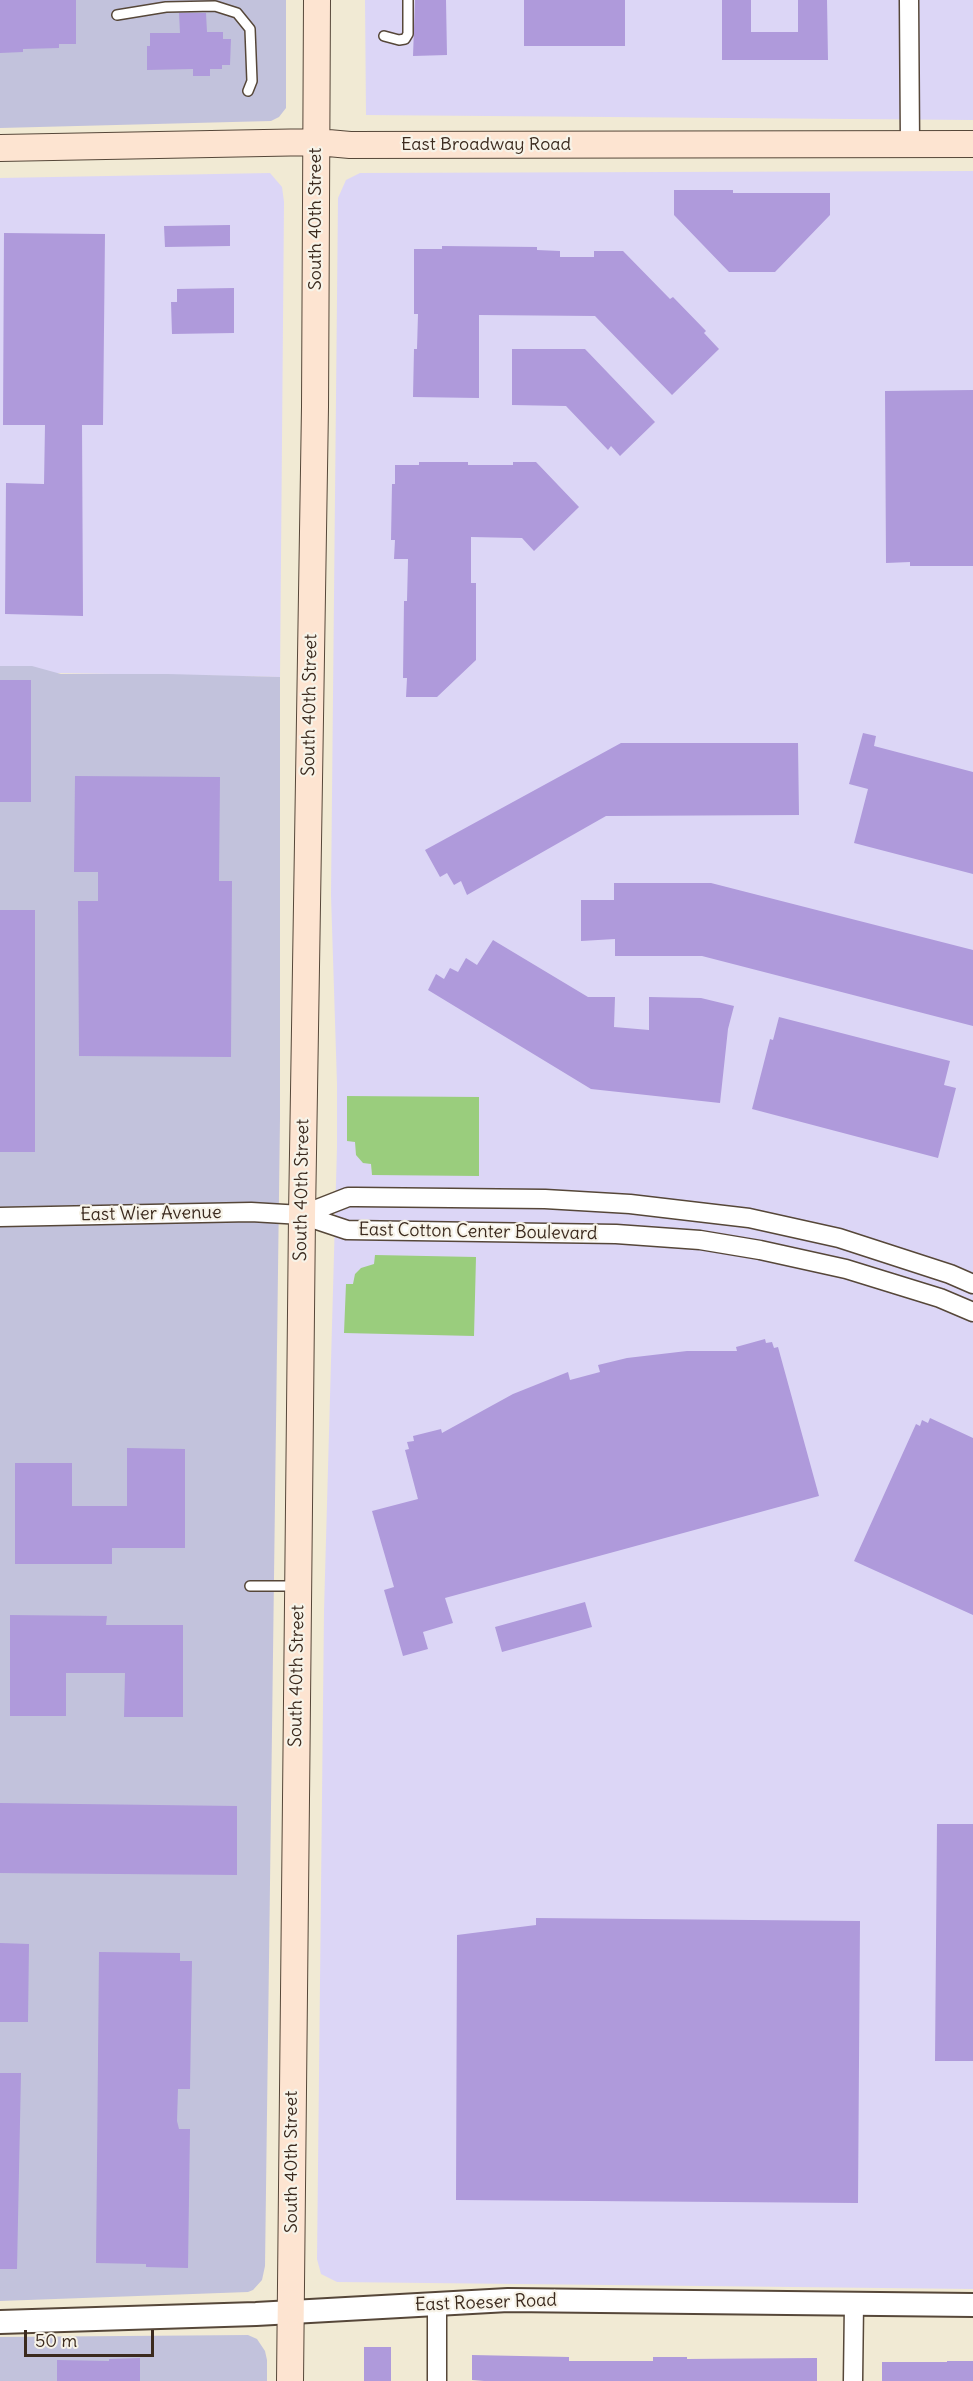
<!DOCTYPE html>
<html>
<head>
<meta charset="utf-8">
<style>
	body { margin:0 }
	#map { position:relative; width:973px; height:2381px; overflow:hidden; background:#f1ead4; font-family:Delius,sans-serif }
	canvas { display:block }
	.scale { position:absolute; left:24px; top:2330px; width:130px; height:27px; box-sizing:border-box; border:3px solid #3b2a1e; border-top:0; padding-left:8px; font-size:18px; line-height:21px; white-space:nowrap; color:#3b2a1e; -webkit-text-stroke:4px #f7f3e8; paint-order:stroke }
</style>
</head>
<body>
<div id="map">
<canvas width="973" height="2381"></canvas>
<div class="scale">50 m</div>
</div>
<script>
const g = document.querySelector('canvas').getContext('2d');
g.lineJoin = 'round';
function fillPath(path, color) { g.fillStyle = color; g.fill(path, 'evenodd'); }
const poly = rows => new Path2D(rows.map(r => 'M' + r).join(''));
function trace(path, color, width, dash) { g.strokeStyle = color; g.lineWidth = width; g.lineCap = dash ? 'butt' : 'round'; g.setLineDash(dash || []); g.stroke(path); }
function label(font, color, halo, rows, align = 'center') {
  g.font = font + ' Delius,sans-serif'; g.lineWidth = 4.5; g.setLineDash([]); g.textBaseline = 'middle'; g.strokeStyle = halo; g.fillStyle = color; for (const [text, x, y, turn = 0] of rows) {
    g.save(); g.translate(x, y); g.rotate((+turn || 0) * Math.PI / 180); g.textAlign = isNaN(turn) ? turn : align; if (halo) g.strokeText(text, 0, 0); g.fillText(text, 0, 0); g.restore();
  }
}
fillPath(poly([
	[365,0,973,0,973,120,366,115],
	[973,171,973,2289,337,2282,321,2274,317,2259,324,1611,337,1147,337,1084,331,895,338,198,346,180,360,173],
	[270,173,282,187,284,202,280,677,0,672,0,178]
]), '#dcd6f6');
fillPath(poly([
	[0,0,286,0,286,108,279,117,271,121,0,128],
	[0,666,32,666,61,674,168,674,280,677,280,1118,265,2266,262,2280,253,2290,248,2292,0,2301],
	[248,2335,257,2339,265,2351,267,2360,267,2381,0,2381,0,2337]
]), '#c2c2dc');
fillPath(poly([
	[347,1096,479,1097,479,1176,372,1175,371,1164,363,1163,356,1155,355,1142,347,1141],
	[375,1255,476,1257,474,1336,344,1333,346,1284,353,1284,355,1274,361,1268,374,1264]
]), '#9acd7d');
fillPath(poly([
	[0,0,76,0,76,44,59,44,59,48,23,49,23,52,0,53],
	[415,0,446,0,447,55,413,56],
	[524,0,625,0,625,46,524,46],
	[722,0,751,0,751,32,798,32,798,0,827,0,828,60,722,60],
	[179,13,206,13,207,32,223,32,223,39,231,39,230,65,222,65,222,69,210,69,210,76,193,76,193,69,147,70,147,46,150,46,150,33,180,33],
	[674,190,733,190,733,193,830,193,830,215,775,272,729,272,674,215],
	[230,225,230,246,165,247,164,226],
	[4,233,105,234,103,425,82,425,83,616,5,614,6,483,44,484,45,425,3,425],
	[442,246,537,247,537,250,560,251,560,257,594,257,594,251,623,251,670,299,673,297,706,331,704,333,719,349,672,395,595,316,479,315,479,398,413,397,414,349,417,349,418,314,414,314,414,249,442,249],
	[234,288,234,333,172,334,171,302,177,302,177,289],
	[512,349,585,349,655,422,620,456,611,446,608,450,566,406,512,405],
	[973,390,973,566,910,566,910,562,886,563,885,391],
	[419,462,468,462,468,465,513,465,513,462,536,462,579,507,534,551,522,538,471,537,471,583,476,583,476,660,437,697,406,697,407,678,403,678,404,601,407,601,408,559,394,559,395,540,391,540,392,484,395,484,395,465,419,465],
	[0,680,31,680,31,802,0,802],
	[863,733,876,736,874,746,973,772,973,874,854,843,868,789,849,784],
	[621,743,798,743,799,815,606,816,467,895,461,881,454,885,447,873,440,877,425,850],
	[75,776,220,777,219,881,232,881,231,1057,79,1056,78,901,98,901,98,872,74,872],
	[614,883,711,883,973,950,973,1026,702,956,615,956,615,939,581,941,581,900,614,900],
	[0,910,35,910,35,1152,0,1152],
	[493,940,588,997,615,997,614,1027,649,1030,649,997,701,998,734,1006,728,1029,720,1103,591,1089,428,990,436,974,444,979,450,968,458,972,466,958,477,965],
	[779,1017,950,1061,944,1085,956,1088,938,1158,752,1109,770,1039,773,1040],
	[765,1339,766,1343,772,1342,774,1348,778,1347,819,1496,445,1598,453,1623,423,1632,428,1649,403,1656,384,1590,394,1587,372,1511,418,1499,405,1450,409,1449,407,1442,414,1441,413,1436,441,1429,442,1433,513,1394,568,1372,570,1380,600,1372,598,1365,627,1358,687,1351,737,1351,736,1347],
	[930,1418,973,1438,973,1615,854,1561,916,1424,920,1426,922,1420,928,1423],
	[127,1448,185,1449,185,1548,112,1548,112,1564,15,1564,15,1463,72,1463,72,1506,127,1506],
	[585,1602,592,1627,502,1652,495,1627],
	[10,1615,107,1616,106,1625,183,1625,183,1717,124,1717,125,1673,66,1673,66,1716,10,1716],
	[0,1803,237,1806,237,1875,0,1873],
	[937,1824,973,1824,973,2061,935,2061],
	[536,1918,860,1921,858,2203,456,2200,457,1935,536,1925],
	[0,1943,29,1944,28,2022,0,2022],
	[99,1952,180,1953,180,1961,192,1961,190,2089,178,2089,177,2121,179,2129,190,2129,188,2268,146,2267,146,2264,96,2263],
	[0,2073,21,2073,17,2269,0,2269],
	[364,2347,391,2347,391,2381,364,2381],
	[472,2355,569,2357,569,2361,653,2361,653,2357,687,2357,687,2359,817,2358,817,2381,484,2381,472,2380],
	[140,2358,140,2381,57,2381,57,2360,109,2361,109,2359],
	[947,2361,973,2361,973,2381,882,2381,882,2362,947,2362]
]), '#af9adb');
const service = poly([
	[117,15,166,7,215,6,237,13,250,29,252,81,248,91],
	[384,36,399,40,405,39,408,34,408,0],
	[250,1586,295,1586]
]);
const minor = poly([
	[909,0,910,144],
	[302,1215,348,1197,356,1197,545,1199,630,1204,749,1218,839,1238,950,1274,973,1284],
	[0,1217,251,1212,302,1215,347,1230,616,1234,700,1240,760,1250,846,1269,940,1298,973,1312],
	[437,2381,437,2304],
	[853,2381,854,2303]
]);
const tertiary = poly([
	[0,2322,256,2314,508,2300,973,2305]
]);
const secondary = poly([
	[0,148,317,142,350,145,973,144],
	[290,2381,302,1215,315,407,317,0]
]);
trace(service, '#564739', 12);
trace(minor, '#564739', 21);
trace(tertiary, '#564739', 26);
trace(secondary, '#564739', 28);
trace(service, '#fff', 9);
trace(minor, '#fff', 18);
trace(tertiary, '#fff', 22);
trace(secondary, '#fde4d1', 26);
label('18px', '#3b2a1e', '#f7f3e8', [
	["East Broadway Road",486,145],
	["South 40th Street",316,219,-90],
	["South 40th Street",310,705,-89],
	["South 40th Street",302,1190,-89],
	["East Wier Avenue",151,1214,-1],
	["East Cotton Center Boulevard",478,1232,1],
	["South 40th Street",297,1676,-89],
	["South 40th Street",292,2162,-90],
	["East Roeser Road",486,2303,-2]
]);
</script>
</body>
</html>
